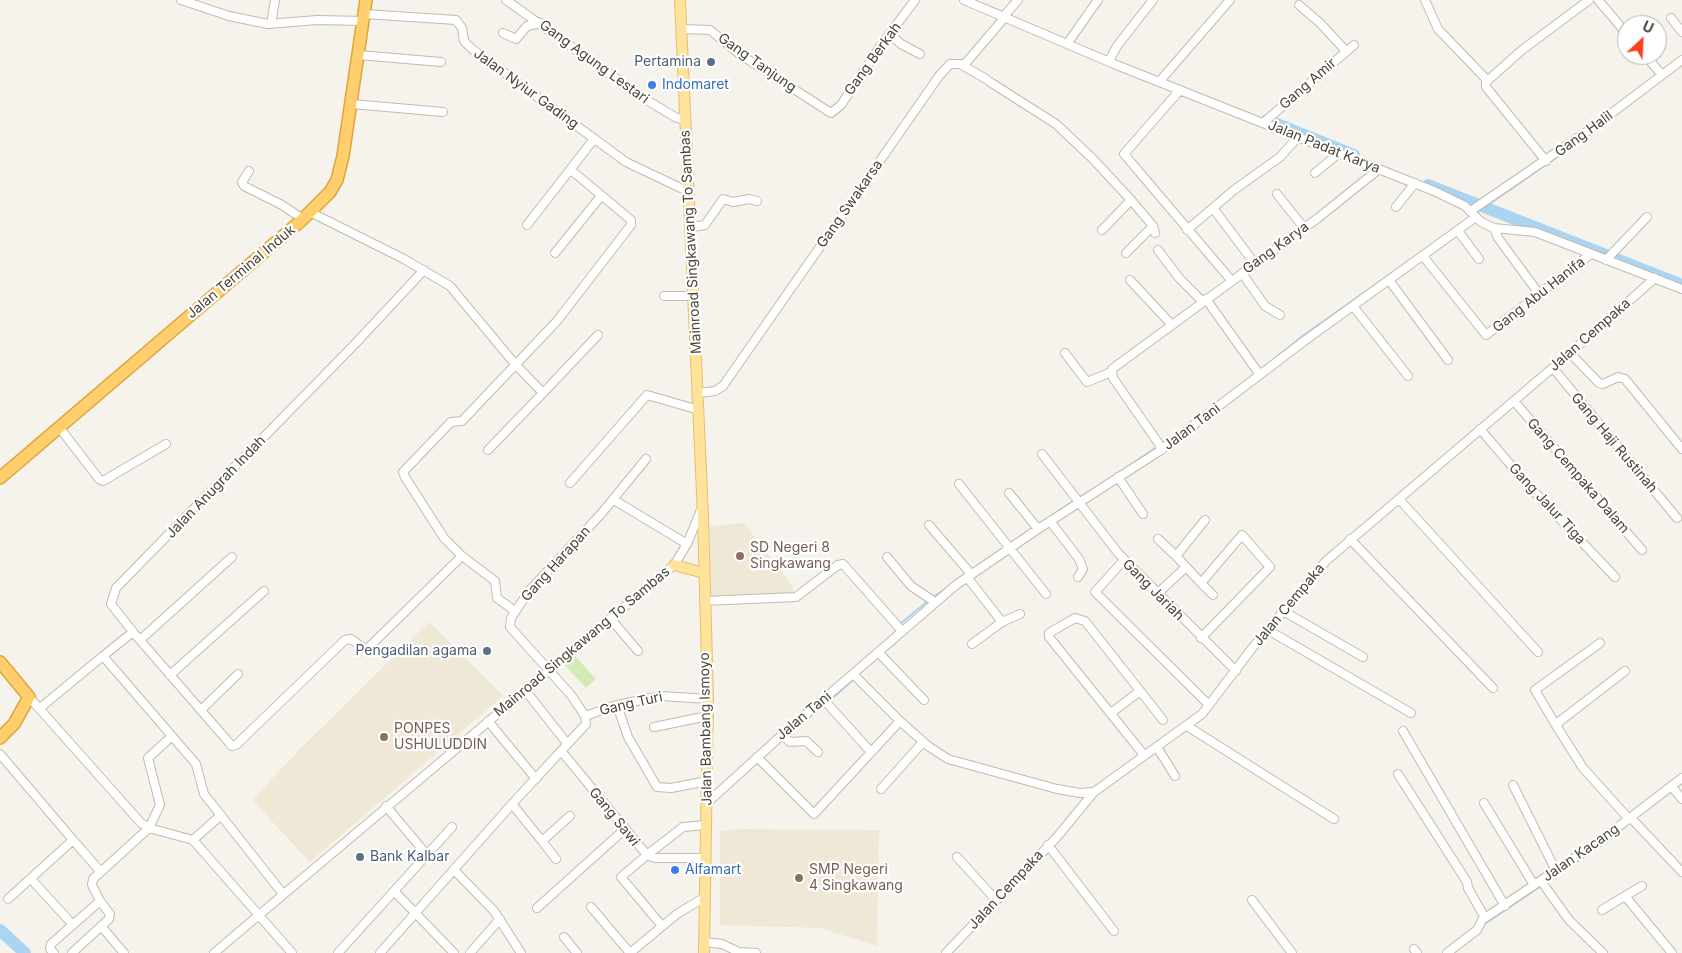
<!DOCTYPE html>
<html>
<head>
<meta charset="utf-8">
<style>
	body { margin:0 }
	#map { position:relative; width:1682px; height:953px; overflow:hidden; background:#f6f3ec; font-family:Inter,sans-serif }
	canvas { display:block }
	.north { position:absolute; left:1617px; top:15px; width:50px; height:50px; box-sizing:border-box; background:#fff; border:1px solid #b7b4b0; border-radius:50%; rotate:25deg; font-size:14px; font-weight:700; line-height:20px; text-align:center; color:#4b4439 }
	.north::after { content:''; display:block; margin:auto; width:18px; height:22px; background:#fc3f1d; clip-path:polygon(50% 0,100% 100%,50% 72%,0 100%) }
</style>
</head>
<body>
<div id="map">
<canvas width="1682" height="953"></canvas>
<div class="north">U</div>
</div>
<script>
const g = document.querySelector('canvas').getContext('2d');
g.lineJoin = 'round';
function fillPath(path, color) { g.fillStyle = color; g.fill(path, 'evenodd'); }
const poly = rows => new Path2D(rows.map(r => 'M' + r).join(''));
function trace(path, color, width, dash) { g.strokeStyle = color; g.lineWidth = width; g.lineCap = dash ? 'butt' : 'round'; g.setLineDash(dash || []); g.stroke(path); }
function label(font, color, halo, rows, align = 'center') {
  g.font = font + ' Inter,sans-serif'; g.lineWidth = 4.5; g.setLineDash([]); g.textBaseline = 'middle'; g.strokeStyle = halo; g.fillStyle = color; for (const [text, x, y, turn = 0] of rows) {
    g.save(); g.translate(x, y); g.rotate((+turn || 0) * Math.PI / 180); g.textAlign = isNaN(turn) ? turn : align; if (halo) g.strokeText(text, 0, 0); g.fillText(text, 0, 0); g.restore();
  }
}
fillPath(poly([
	[744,523,793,587,795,596,710,597,710,526],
	[429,622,503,696,310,862,252,800,299,750],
	[741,829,879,830,877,946,820,928,720,925,720,831]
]), '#efe8d6');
fillPath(poly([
	[575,656,596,679,586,688,565,665]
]), '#d2eab5');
trace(poly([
	[1475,214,1586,137],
	[1259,371,1304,335,1410,260],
	[1245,381,1255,374],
	[1109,479,1157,447],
	[1079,498,1103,483],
	[1058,511,1075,500],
	[978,566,988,559],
	[933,597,956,582],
	[900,624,929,600],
	[882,654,897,641],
	[828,702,854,679],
	[787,735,824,705],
	[776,745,784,739],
	[1676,788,1682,783],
	[1652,806,1672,791],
	[1545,883,1607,842,1628,824],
	[1483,925,1541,886]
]), '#a9d4f2', 2);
trace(poly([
	[1267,120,1354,155],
	[1428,185,1682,285],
	[0,930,25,953]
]), '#a9d4f2', 12);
const minor = poly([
	[181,0,229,16,268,24,317,20,364,21],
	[506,0,645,99,675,117,684,120],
	[964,0,1114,64,1434,191,1465,206,1481,222,1494,228,1535,232,1682,289],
	[1425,0,1438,29,1487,80],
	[1598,0,1627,34],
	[1299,5,1320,23,1346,51],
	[365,14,456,20,462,28,464,41,472,49,626,162,689,192],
	[1003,17,1018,0],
	[1671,18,1682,32],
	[271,24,275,0],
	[681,29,710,30,738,53,831,113,841,105,879,48,915,0],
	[503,33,516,39,527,26,541,23],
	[890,34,901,44,920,54],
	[1067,44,1098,0],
	[359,55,441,62],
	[1645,55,1662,75],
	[1109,61,1117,46,1153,0],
	[962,65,986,79],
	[990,82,1056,124,1093,159,1131,200,1153,226,1155,233],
	[1159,82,1230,0],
	[1180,90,1124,154,1231,280],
	[352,104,443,112],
	[1263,123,1354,45],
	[1546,161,1486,87,1486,82,1522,50,1589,0],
	[249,171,242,182,244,186,282,205],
	[1315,173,1339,153],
	[1277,194,1304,228],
	[285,207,303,219],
	[1396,207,1415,183],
	[1213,208,1255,264],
	[1472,210,1592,128,1682,60],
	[310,212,404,259,450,286,515,364,543,393,598,335],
	[527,225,594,139],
	[691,227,705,225,723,199,733,202,749,199,757,201],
	[1494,228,1498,238,1540,295],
	[1102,230,1131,200],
	[1187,230,1234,190,1280,157,1298,137],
	[1458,231,1479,259],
	[1158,250,1179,278,1203,302],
	[555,253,601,196],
	[1126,253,1153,226],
	[1423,256,1486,335,1591,254],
	[1606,260,1647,217],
	[1242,273,1265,306,1280,315],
	[1130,280,1171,324],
	[1389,280,1448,360],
	[664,296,693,296],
	[1206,299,1260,375],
	[1353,306,1408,376],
	[354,345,424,270],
	[1065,353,1087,382,1111,372],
	[1570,353,1599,383,1603,384,1618,377,1625,379,1682,449],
	[1553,368,1677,518],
	[699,393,715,391,723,386,939,76,950,64,965,64,1005,17],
	[1514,401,1642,550],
	[59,427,99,479,103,481,166,444],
	[1480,429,1527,484,1615,577],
	[488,450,543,393],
	[1161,450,1159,444,1113,378,1112,369,1318,218,1379,169],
	[1042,454,1118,553,1236,671],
	[1118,477,1143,514],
	[570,483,647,395,699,410],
	[959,484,1046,594],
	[1009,493,1038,529],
	[1399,499,1538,652],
	[614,500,687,544],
	[1050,521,1079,559,1083,569,1078,577],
	[929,525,971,574],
	[1158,539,1176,556],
	[1350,539,1493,688],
	[887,557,911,586,935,602],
	[1124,560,1095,592,1209,705],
	[967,577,1002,622,1020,614],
	[1201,583,1176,556,1205,520],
	[1157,594,1186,567],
	[704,601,796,597,838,565,843,564,902,631],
	[515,611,497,598,495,581,462,556,444,538,405,477,403,472,451,422,462,421,557,321,631,225,631,220,571,170],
	[1283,611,1363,657],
	[610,618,638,651],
	[1268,630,1411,713],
	[133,632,111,604,116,588,352,347],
	[1201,638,1270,567,1242,535,1201,583,1213,595],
	[140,640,232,557],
	[972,644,1002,622],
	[878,652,924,700],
	[103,656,133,632,225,738,232,746,236,745,345,640,351,639,365,649,369,647,462,556],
	[1625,671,1560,721,1557,727,1583,768,1629,819],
	[853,674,900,721,928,746,948,759,1057,789,1080,793,1094,792],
	[170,675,264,591],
	[525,690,566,742],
	[29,697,141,823,149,828,193,840,292,953],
	[824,700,871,752],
	[617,705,628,737,657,787,671,788,707,781],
	[40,708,103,656,196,764,204,794,283,894],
	[201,710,238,674],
	[1111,713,1140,691],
	[585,716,617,705,661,696,708,699],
	[488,721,536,779],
	[1187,726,1334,819],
	[654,727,708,716],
	[1557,727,1535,690,1600,643],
	[1403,731,1505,906],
	[782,735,790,742,806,741,818,752],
	[1157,747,1175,776],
	[562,752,647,855,683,827,707,825],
	[0,754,73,840],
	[1144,755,1049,637,1049,633,1075,618,1085,621,1163,720],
	[757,757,814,814,900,721],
	[1398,774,1467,882,1468,888,1485,918],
	[1513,785,1556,871],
	[1671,786,1682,799],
	[881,789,923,742],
	[707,803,782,735,956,585,1038,529,1158,452,1307,339,1476,217],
	[1484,803,1534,885],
	[512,804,542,841,570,816],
	[386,806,427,855],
	[1631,818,1682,872],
	[193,840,221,815],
	[542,841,556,859],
	[1048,845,1114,931],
	[957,857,996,900],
	[455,871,494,911,521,953],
	[31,879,73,925],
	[1541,881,1569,920,1603,953],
	[394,891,454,953],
	[1625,896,1642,886],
	[8,899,73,840,100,871],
	[1252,900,1292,953],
	[591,907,630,953],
	[537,908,625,829],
	[1602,910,1625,896,1672,953],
	[101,926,124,953],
	[662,926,621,877,647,855,655,858,706,858],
	[564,937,577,953],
	[704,942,722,944,739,952,756,953],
	[1414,949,1417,953],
	[54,953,50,949,51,944,100,901,92,885,93,879,149,828,160,805,148,758,172,736],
	[72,953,109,919,110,914,100,901],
	[214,953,674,565,687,544,701,510],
	[338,953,452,827],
	[380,953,512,804,586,724,585,716,571,695,510,627,511,618,529,591,601,514,646,459],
	[470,953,500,919],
	[630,953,677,914,705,897],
	[946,953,1057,837,1094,792,1202,714,1253,647,1326,561,1570,353,1655,278],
	[1447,953,1477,930,1482,920,1601,840,1682,778]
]);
const major = poly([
	[680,0,703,516,708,699,704,953],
	[674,565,704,573]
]);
const highway = poly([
	[0,478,303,219,330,192,337,180,343,156,366,0],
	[0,662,29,697,14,724,0,738]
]);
trace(minor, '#c2bbae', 10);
trace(major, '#e6c16a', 12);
trace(highway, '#e0a43c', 14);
trace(minor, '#fff', 8);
trace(major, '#ffe39c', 10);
trace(highway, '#ffcf6e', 11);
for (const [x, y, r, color] of [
	[711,62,5,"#5c6f8a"],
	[652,85,5,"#3f7fe0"],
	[740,556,5,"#8d6e63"],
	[487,651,5,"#5c6f8a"],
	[384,737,5,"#8d6e63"],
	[360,857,5,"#5c6f8a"],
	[675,870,5,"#3f7fe0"],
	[799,878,5,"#8d6e63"]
]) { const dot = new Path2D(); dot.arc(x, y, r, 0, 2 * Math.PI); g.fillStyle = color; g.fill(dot); trace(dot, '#fff', 2); }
label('14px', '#4b4439', '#fff', [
	["Gang Berkah",873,59,-54],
	["Gang Agung Lestari",594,62,36],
	["Gang Tanjung",757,63,35],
	["Gang Amir",1308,84,-41],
	["Jalan Nyiur Gading",526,89,36],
	["Gang Halil",1584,134,-36],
	["Jalan Padat Karya",1324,147,22],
	["Gang Swakarsa",850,204,-55],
	["Mainroad Singkawang To Sambas",691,242,-93],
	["Gang Karya",1276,248,-36],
	["Jalan Terminal Induk",241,272,-40],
	["Gang Abu Hanifa",1539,295,-38],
	["Jalan Cempaka",1590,335,-41],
	["Jalan Tani",1192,427,-37],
	["Gang Haji Rustinah",1614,443,50],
	["Gang Cempaka Dalam",1578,476,49],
	["Jalan Anugrah Indah",216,487,-46],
	["Gang Jalur Tiga",1547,504,47],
	["Gang Harapan",556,564,-48],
	["Gang Jariah",1153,590,45],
	["Jalan Cempaka",1289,605,-50],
	["Mainroad Singkawang To Sambas",582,642,-40],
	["Gang Turi",631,704,-13],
	["Jalan Tani",804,716,-40],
	["Jalan Bambang Ismoyo",706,729,-91],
	["Gang Sawi",614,817,51],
	["Jalan Kacang",1581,853,-35],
	["Jalan Cempaka",1006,890,-47]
]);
label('14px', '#4e5e75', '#fff', [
	["Pertamina",701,62],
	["Pengadilan agama",477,651],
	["Bank Kalbar",370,857,"left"]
], 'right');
label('14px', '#366cbe', '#fff', [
	["Indomaret",662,85],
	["Alfamart",685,870]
], 'left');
label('14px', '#785e54', '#fff', [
	["SD Negeri 8",750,548],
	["Singkawang",750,564],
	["PONPES",394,729],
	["USHULUDDIN",394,745],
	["SMP Negeri",809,870],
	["4 Singkawang",809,886]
], 'left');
</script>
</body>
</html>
